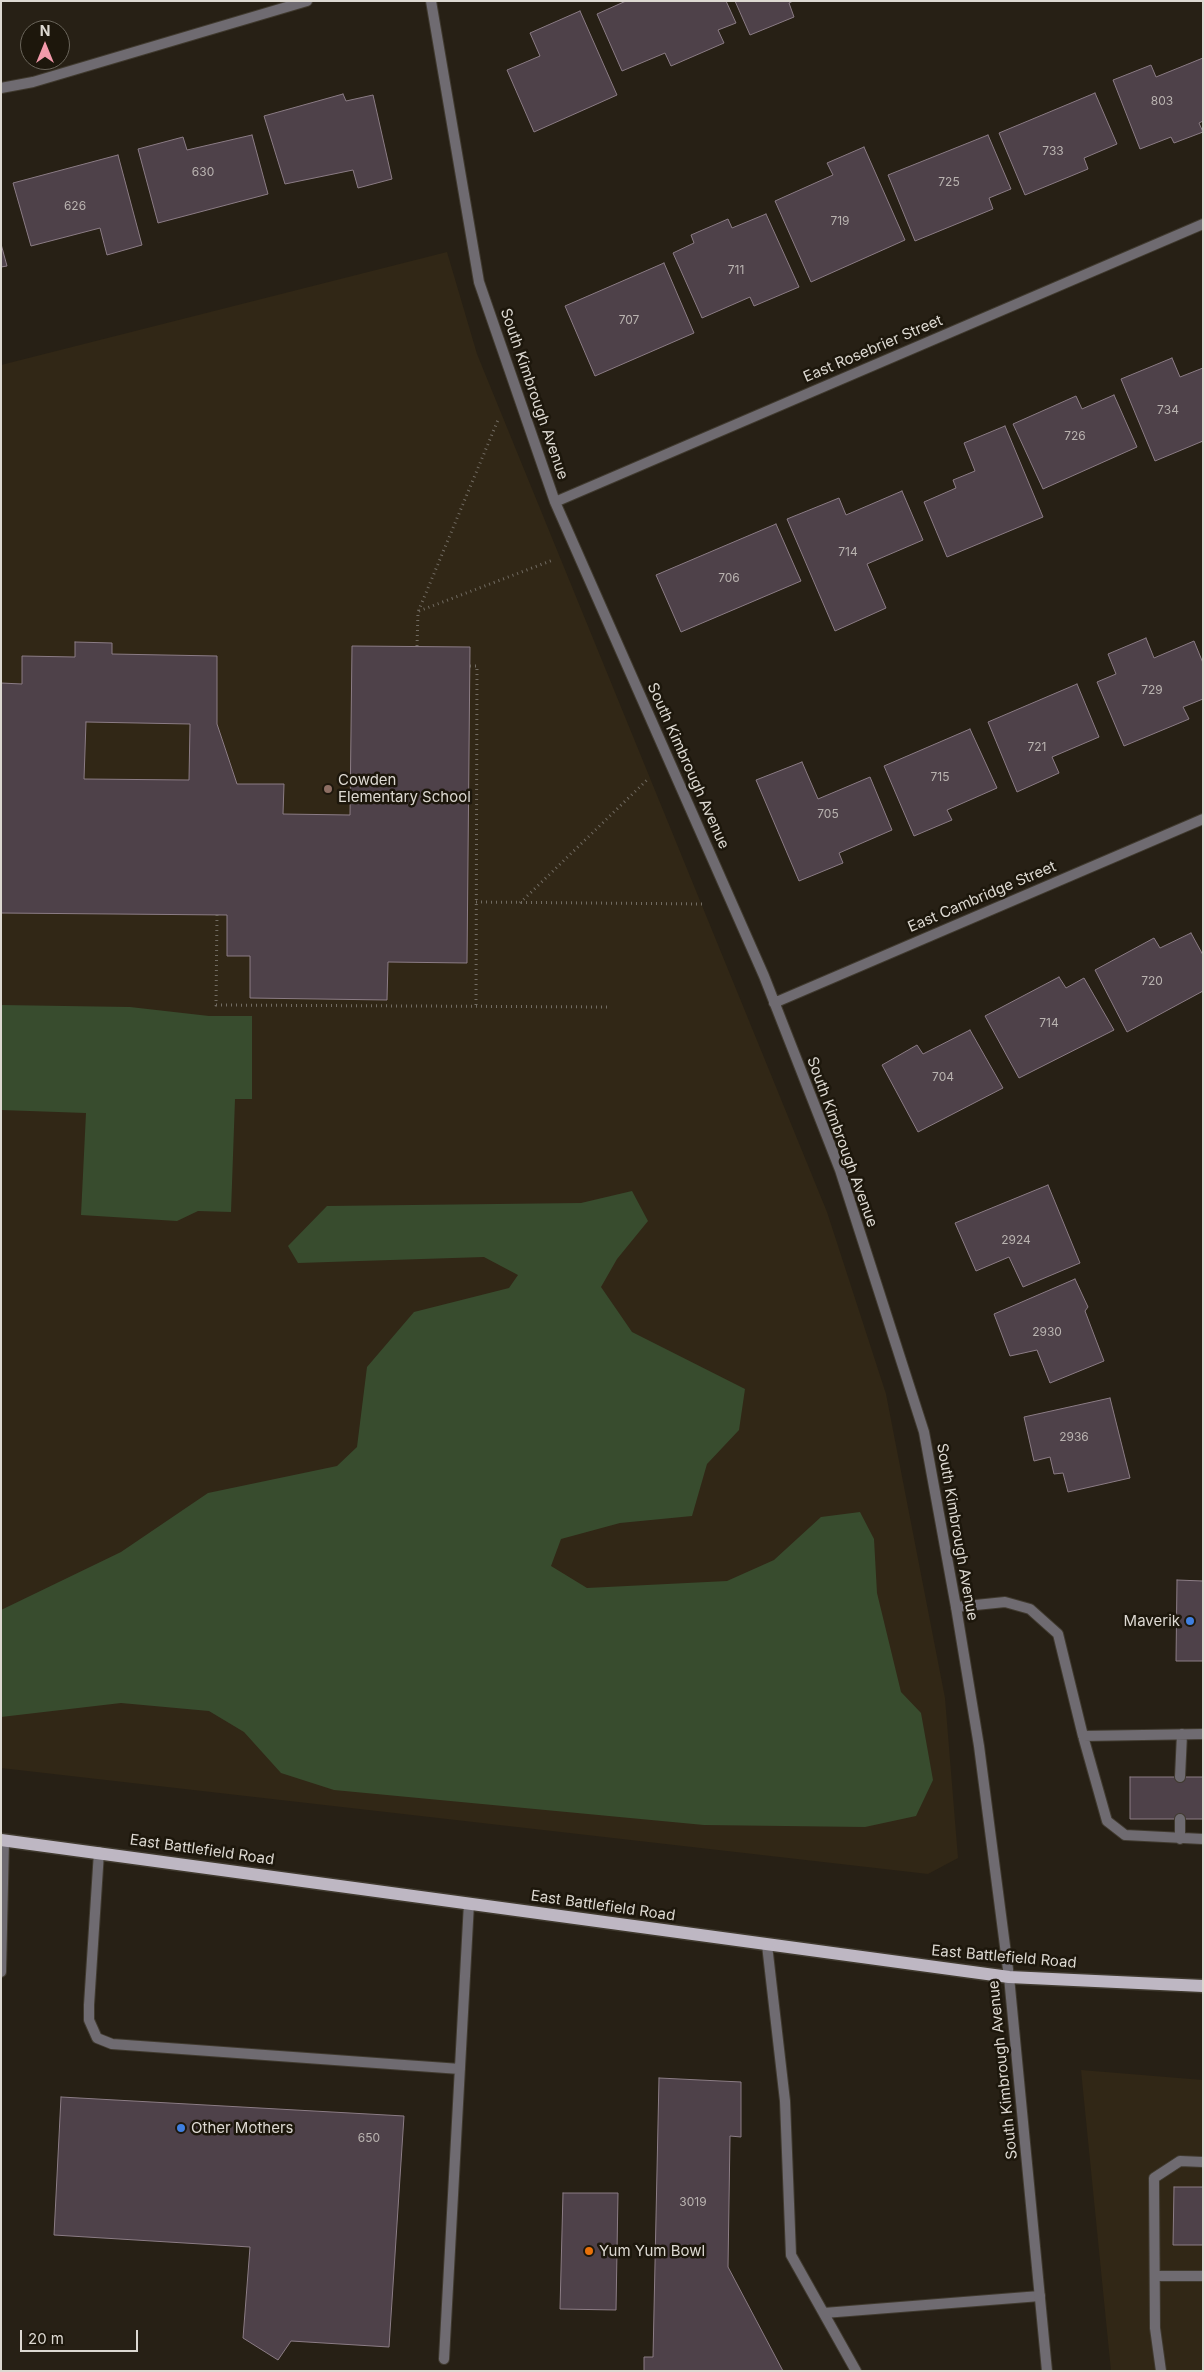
<!DOCTYPE html>
<html>
<head>
<meta charset="utf-8">
<style>
	body { margin:0 }
	#map { position:relative; width:1204px; height:2372px; overflow:hidden; background:#272015; font-family:Inter,sans-serif }
	canvas { display:block }
	.frame { position:absolute; inset:0; border:2px solid #ddd9d2; pointer-events:none }
	.north { position:absolute; left:20px; top:20px; width:50px; height:50px; box-sizing:border-box; background:#1d170c; border:1px solid #6a655b; border-radius:50%; rotate:0deg; font-size:14px; font-weight:700; line-height:20px; text-align:center; color:#ddd9d2 }
	.north::after { content:''; display:block; margin:auto; width:18px; height:22px; background:#f39aab; clip-path:polygon(50% 0,100% 100%,50% 72%,0 100%) }
	.scale { position:absolute; left:20px; top:2330px; width:118px; height:22px; box-sizing:border-box; border:2px solid #ddd9d2; border-top:0; padding-left:6px; font-size:15px; line-height:18px; white-space:nowrap; color:#ddd9d2; -webkit-text-stroke:4px #1d170c; paint-order:stroke }
</style>
</head>
<body>
<div id="map">
<canvas width="1204" height="2372"></canvas>
<div class="frame"></div>
<div class="north">N</div>
<div class="scale">20 m</div>
</div>
<script>
const g = document.querySelector('canvas').getContext('2d');
g.lineJoin = 'round';
function fillPath(path, color) { g.fillStyle = color; g.fill(path, 'evenodd'); }
const poly = rows => new Path2D(rows.map(r => 'M' + r).join(''));
function trace(path, color, width, dash) { g.strokeStyle = color; g.lineWidth = width; g.lineCap = dash ? 'butt' : 'round'; g.setLineDash(dash || []); g.stroke(path); }
function label(font, color, halo, rows, align = 'center') {
  g.font = font + ' Inter,sans-serif'; g.lineWidth = 5; g.setLineDash([]); g.textBaseline = 'middle'; g.strokeStyle = halo; g.fillStyle = color; for (const [text, x, y, turn = 0] of rows) {
    g.save(); g.translate(x, y); g.rotate((+turn || 0) * Math.PI / 180); g.textAlign = isNaN(turn) ? turn : align; if (halo) g.strokeText(text, 0, 0); g.fillText(text, 0, 0); g.restore();
  }
}
fillPath(poly([
	[447,252,477,354,827,1212,886,1394,945,1698,958,1858,928,1874,1,1768,1,365],
	[1081,2070,1203,2080,1203,2371,1111,2371]
]), '#312716');
fillPath(poly([
	[1,1005,130,1007,209,1016,252,1016,252,1099,235,1099,231,1212,198,1211,177,1221,81,1215,86,1113,1,1110],
	[632,1191,648,1221,617,1259,601,1287,632,1332,745,1389,739,1430,707,1464,692,1516,620,1523,561,1539,551,1566,587,1588,727,1581,774,1560,821,1517,860,1512,874,1539,877,1593,901,1692,921,1713,933,1780,916,1816,865,1827,704,1825,334,1790,281,1773,244,1732,209,1711,121,1703,1,1717,1,1610,121,1552,208,1493,337,1466,357,1447,367,1367,414,1312,509,1288,518,1275,484,1257,298,1263,288,1246,327,1206,581,1203]
]), '#384c2e');
const building = poly([
	[626,1,726,1,736,23,718,30,724,43,671,66,665,53,622,71,597,14,626,1],
	[735,1,793,1,789,3,794,17,750,35,735,1],
	[580,11,617,95,534,132,507,70,540,56,530,33,580,11],
	[1203,58,1203,121,1199,123,1203,132,1174,143,1171,137,1140,149,1113,80,1151,65,1156,77,1203,58],
	[1095,93,1117,144,1084,158,1088,169,1025,195,999,133,1095,93],
	[343,94,346,101,373,95,392,179,358,188,353,170,285,184,264,116,343,94],
	[252,135,268,194,158,223,138,149,183,137,187,150,252,135],
	[988,135,1011,189,989,198,993,209,915,241,888,175,988,135],
	[864,147,905,240,811,282,775,201,833,175,827,163,864,147],
	[118,155,142,245,107,255,100,228,31,246,13,183,118,155],
	[766,214,799,287,754,306,750,297,702,318,673,253,694,243,691,235,728,219,732,228,766,214],
	[1,244,7,266,1,267,1,244],
	[664,263,694,333,595,376,565,306,664,263],
	[1172,358,1180,377,1203,368,1203,441,1155,461,1121,379,1172,358],
	[1114,395,1137,447,1043,489,1013,424,1076,396,1082,409,1114,395],
	[1005,426,1043,517,947,557,924,502,956,488,953,480,975,471,964,443,1005,426],
	[902,491,923,540,867,564,886,608,835,631,787,519,839,498,846,515,902,491],
	[776,524,801,581,681,632,656,575,776,524],
	[1146,638,1154,658,1194,641,1203,663,1203,699,1183,707,1189,719,1124,746,1097,682,1116,674,1108,654,1146,638],
	[75,642,112,643,112,654,217,656,217,724,237,784,284,784,283,814,350,815,352,646,470,647,467,963,388,962,387,1000,250,998,250,956,227,956,227,915,1,913,1,683,22,684,22,656,75,657,75,642],
	[86,722,190,724,189,780,84,779,86,722],
	[1077,684,1099,737,1052,757,1059,773,1017,792,988,722,1077,684],
	[970,729,997,788,947,810,952,820,914,836,884,766,970,729],
	[802,762,818,799,870,777,892,830,839,853,843,863,799,881,756,780,802,762],
	[1191,933,1203,955,1203,991,1127,1032,1095,970,1154,938,1160,948,1191,933],
	[1059,977,1066,988,1084,978,1114,1030,1019,1078,985,1016,1059,977],
	[970,1030,1003,1088,918,1132,882,1065,917,1045,923,1054,970,1030],
	[1048,1185,1080,1263,1023,1287,1009,1257,976,1271,955,1223,1048,1185],
	[1075,1279,1088,1307,1085,1311,1104,1361,1050,1383,1037,1350,1010,1356,994,1314,1075,1279],
	[1110,1398,1130,1478,1068,1492,1063,1473,1054,1474,1050,1457,1034,1461,1024,1417,1110,1398],
	[1177,1580,1203,1581,1203,1661,1176,1661,1177,1580],
	[1130,1777,1203,1777,1203,1819,1130,1819,1130,1777],
	[659,2078,741,2082,741,2137,730,2136,728,2267,783,2371,644,2371,644,2357,653,2357,659,2078],
	[61,2097,404,2116,389,2347,291,2341,278,2360,243,2338,250,2247,54,2235,61,2097],
	[1174,2187,1203,2187,1203,2245,1173,2245,1174,2187],
	[563,2193,618,2193,616,2310,560,2309,563,2193]
]);
fillPath(building, '#4e4149');
trace(building, '#8b7c85', 1);
const lane = poly([
	[956,1607,1005,1602,1030,1609,1058,1634,1083,1736,1107,1821,1125,1835,1203,1839],
	[1083,1736,1203,1734],
	[1180,1777,1182,1734],
	[1180,1819,1180,1839],
	[99,1852,89,2005,89,2020,97,2038,112,2044,460,2069],
	[767,1945,785,2101,791,2255,856,2371],
	[1,1972,4,1840],
	[1155,2276,1203,2276],
	[824,2313,1040,2296],
	[444,2359,469,1903],
	[1161,2371,1155,2328,1154,2178,1180,2161,1203,2162]
]);
const street = poly([
	[431,1,479,282,555,502,764,976,840,1170,924,1432,956,1607,979,1746,1009,1977,1047,2371],
	[1,88,33,82,307,1],
	[555,502,1203,224],
	[774,1003,1203,819]
]);
const primary = poly([
	[1,1840,1009,1977,1203,1986]
]);
trace(lane, '#403a2f', 12);
trace(street, '#403a2f', 12);
trace(primary, '#403a2f', 15);
trace(poly([
	[419,611,553,560],
	[417,646,418,612,498,420],
	[470,666,477,666,476,1007],
	[476,902,705,904],
	[520,903,648,779],
	[217,915,216,1005,609,1007]
]), '#716b62', 3, [1, 4]);
trace(lane, '#6f6b71', 10);
trace(street, '#6f6b71', 10);
trace(primary, '#beb7c3', 12);
for (const [x, y, r, color] of [
	[328,789,5,"#8d6e63"],
	[1190,1621,5,"#3f7fe0"],
	[181,2128,5,"#3f7fe0"],
	[589,2251,5,"#e8710a"]
]) { const dot = new Path2D(); dot.arc(x, y, r, 0, 2 * Math.PI); g.fillStyle = color; g.fill(dot); trace(dot, '#1d170c', 2); }
label('12px', '#b9b3b0', null, [
	["803",1162,101],
	["733",1053,151],
	["630",203,172],
	["725",949,182],
	["626",75,206],
	["719",840,221],
	["711",736,270],
	["707",629,320],
	["734",1168,410],
	["726",1075,436],
	["714",848,552],
	["706",729,578],
	["729",1152,690],
	["721",1037,747],
	["715",940,777],
	["705",828,814],
	["720",1152,981],
	["714",1049,1023],
	["704",943,1077],
	["2924",1016,1240],
	["2930",1047,1332],
	["2936",1074,1437],
	["650",369,2138],
	["3019",693,2202]
]);
label('15px', '#ddd9d2', '#1d170c', [
	["East Rosebrier Street",873,349,-23],
	["South Kimbrough Avenue",534,394,71],
	["South Kimbrough Avenue",688,766,66],
	["East Cambridge Street",982,897,-23],
	["South Kimbrough Avenue",842,1142,70],
	["South Kimbrough Avenue",957,1532,80],
	["East Battlefield Road",202,1850,8],
	["East Battlefield Road",603,1906,8],
	["East Battlefield Road",1004,1957,5],
	["South Kimbrough Avenue",1003,2070,-96]
]);
label('15px', '#ddd9d2', '#1d170c', [
	["Cowden",338,780],
	["Elementary School",338,797],
	["Maverik",1180,1621,"right"],
	["Other Mothers",191,2128],
	["Yum Yum Bowl",599,2251]
], 'left');
</script>
</body>
</html>
